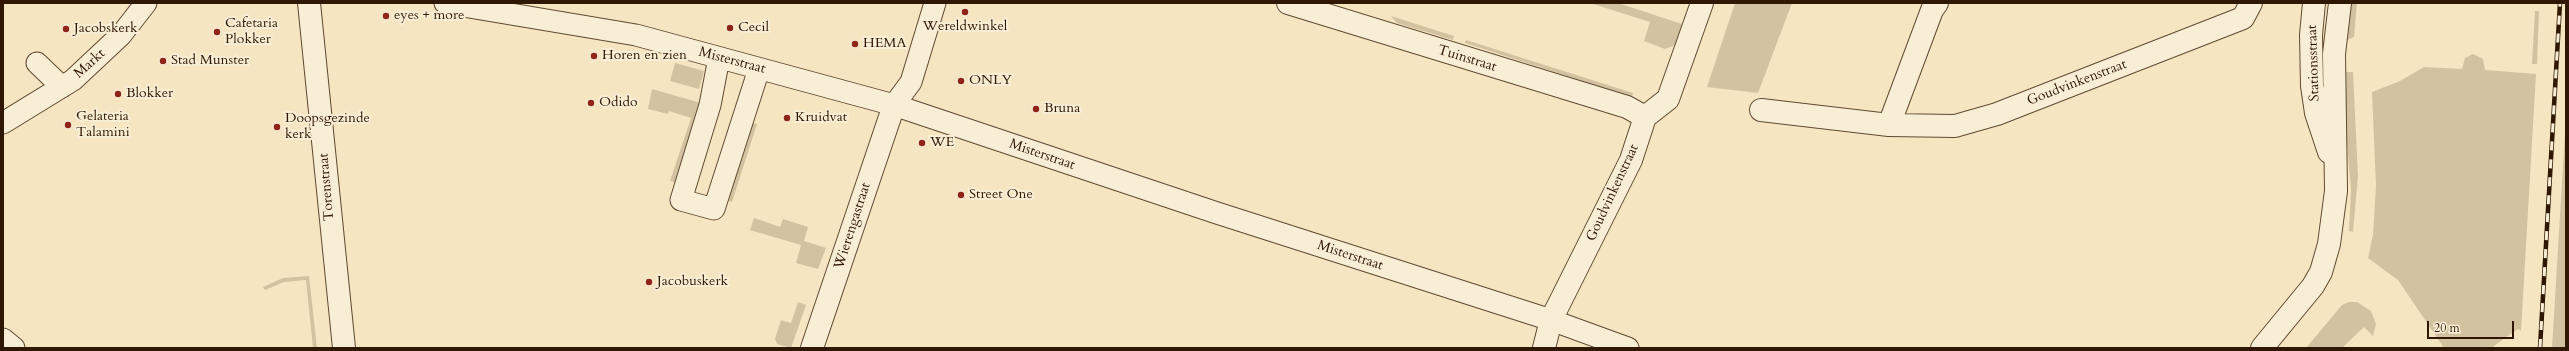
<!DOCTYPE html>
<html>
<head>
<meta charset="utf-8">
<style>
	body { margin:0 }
	#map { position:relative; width:2569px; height:351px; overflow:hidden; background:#f5e5c0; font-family:Cardo,serif }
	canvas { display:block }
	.frame { position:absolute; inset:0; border:4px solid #2f1703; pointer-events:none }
	.scale { position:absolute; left:2427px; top:321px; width:87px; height:18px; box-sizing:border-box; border:2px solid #2f1703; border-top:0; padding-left:5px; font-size:12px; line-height:14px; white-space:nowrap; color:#2f1703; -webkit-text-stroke:3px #f8eed6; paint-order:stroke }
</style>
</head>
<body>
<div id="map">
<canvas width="2569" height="351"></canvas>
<div class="frame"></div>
<div class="scale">20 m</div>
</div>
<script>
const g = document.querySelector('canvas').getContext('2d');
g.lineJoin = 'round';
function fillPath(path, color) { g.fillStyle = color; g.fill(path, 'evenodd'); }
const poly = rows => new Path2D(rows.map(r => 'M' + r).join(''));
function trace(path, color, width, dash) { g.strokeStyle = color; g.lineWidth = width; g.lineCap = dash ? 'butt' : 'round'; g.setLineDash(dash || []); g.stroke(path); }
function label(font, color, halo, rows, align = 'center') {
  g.font = font + ' Cardo,serif'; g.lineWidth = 4; g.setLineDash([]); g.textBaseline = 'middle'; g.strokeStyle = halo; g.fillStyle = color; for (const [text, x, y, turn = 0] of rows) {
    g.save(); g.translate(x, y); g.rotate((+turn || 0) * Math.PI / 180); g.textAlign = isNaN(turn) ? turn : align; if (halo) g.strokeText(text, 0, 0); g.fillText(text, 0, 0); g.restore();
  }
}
fillPath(poly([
	[1590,3,1618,3,1682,24,1675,45,1665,49,1644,41,1650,22],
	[1735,3,1792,3,1758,93,1707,87],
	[2350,3,2357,3,2354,37,2345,41],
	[2535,11,2539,11,2537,64,2532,64],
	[1391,16,1454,36,1453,40,1397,23],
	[1466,40,1633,93,1632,97,1465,43],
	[2473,54,2483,59,2485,70,2536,74,2521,331,2518,329,2491,348,2444,348,2398,280,2368,258,2373,235,2376,186,2372,92,2400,81,2424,67,2462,69,2465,58],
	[675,63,704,71,699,89,670,81],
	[2343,72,2353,72,2358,176,2353,232,2349,231,2351,190,2344,108],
	[652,89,701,103,678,183,670,181,691,118,669,111,668,114,648,109],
	[2566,116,2566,348,2552,348,2562,182],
	[750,122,757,124,732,202,726,200],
	[754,218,780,227,783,219,808,227,804,241,826,248,818,269,796,263,801,245,750,230],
	[309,276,317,348,313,348,306,280,284,282,265,290,263,287,283,278],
	[798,302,806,305,791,348,777,344,775,339,781,320,791,323],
	[2349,302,2357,302,2371,311,2376,324,2373,336,2364,327,2342,348,2306,348,2342,305]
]), '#d3c2a0');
const pedestrian = poly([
	[445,3,636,35,894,105,1217,213,1551,320,1628,348],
	[719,58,710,105,681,200,714,209,759,69],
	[37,63,62,87],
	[894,105,911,82,935,3],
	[3,123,73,80,121,35,146,3],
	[3,339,14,348]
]);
const minor = poly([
	[309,3,344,348],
	[1288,3,1627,107,1645,117],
	[1761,110,1889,125,1955,126,1997,114,2243,18,2251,3],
	[1889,125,1932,10,1937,3],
	[812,348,894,105],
	[1544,348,1551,320,1631,160,1645,117,1668,99,1702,3]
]);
const tertiary = poly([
	[2314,3,2311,35,2312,86,2316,113,2329,152],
	[2262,348,2313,286,2321,272,2329,244,2336,191,2334,54,2340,3]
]);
trace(pedestrian, '#604a32', 23);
trace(minor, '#604a32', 24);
trace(tertiary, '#604a32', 24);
trace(pedestrian, '#f8eed6', 21);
trace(minor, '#f8eed6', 22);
trace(tertiary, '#f8eed6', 22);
const rail = poly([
	[2540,348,2560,3]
]);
trace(rail, '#2f1703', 4.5);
trace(rail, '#f8eed6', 3, [9]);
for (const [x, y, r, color] of [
	[965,12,4,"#8f2418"],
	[386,16,4,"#8f2418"],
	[730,28,4,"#8f2418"],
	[66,29,4,"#8f2418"],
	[217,32,4,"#8f2418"],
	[855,44,4,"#8f2418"],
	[594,56,4,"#8f2418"],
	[163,61,4,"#8f2418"],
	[961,81,4,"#8f2418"],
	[118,94,4,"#8f2418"],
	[591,103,4,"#8f2418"],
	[1036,109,4,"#8f2418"],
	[787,118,4,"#8f2418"],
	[68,125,4,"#8f2418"],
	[277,127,4,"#8f2418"],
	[922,143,4,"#8f2418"],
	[961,195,4,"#8f2418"],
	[649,282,4,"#8f2418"]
]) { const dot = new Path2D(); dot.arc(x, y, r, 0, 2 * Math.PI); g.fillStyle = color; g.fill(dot); trace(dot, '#f8eed6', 1.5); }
label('14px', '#2f1703', '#f8eed6', [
	["eyes + more",394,16],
	["Cafetaria",225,24],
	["Plokker",225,40],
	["Wereldwinkel",965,27,"center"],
	["Cecil",738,28],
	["Jacobskerk",74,29],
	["HEMA",863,44],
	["Horen en zien",602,56],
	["Stad Munster",171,61],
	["ONLY",969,81],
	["Blokker",126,94],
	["Odido",599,103],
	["Bruna",1044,109],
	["Gelateria",76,117],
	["Talamini",76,133],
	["Kruidvat",795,118],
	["Doopsgezinde",285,119],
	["kerk",285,135],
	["WE",930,143],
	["Street One",969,195],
	["Jacobuskerk",657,282]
], 'left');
label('14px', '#2f1703', '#f8eed6', [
	["Tuinstraat",1467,59,17],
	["Misterstraat",732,61,15],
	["Stationsstraat",2314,63,-92],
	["Markt",90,64,-42],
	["Goudvinkenstraat",2077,83,-21],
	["Misterstraat",1042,155,19],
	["Torenstraat",327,187,-95],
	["Goudvinkenstraat",1613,193,-65],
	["Wierengastraat",853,226,-72],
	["Misterstraat",1350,256,18]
]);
</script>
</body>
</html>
